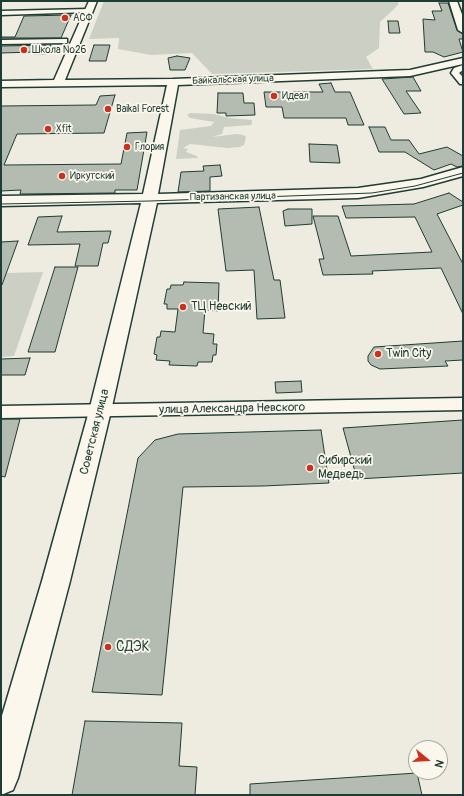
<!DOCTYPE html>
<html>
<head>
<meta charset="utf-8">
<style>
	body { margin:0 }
	#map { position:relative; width:464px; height:796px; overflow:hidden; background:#eeece1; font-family:Pangolin,sans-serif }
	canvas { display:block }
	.frame { position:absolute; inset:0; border:2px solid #1f3d34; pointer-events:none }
	.north { position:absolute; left:408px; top:740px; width:40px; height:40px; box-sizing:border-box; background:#fbf7ec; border:1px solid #a3ada2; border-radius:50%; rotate:108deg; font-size:11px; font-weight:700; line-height:16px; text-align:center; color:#1f3d34 }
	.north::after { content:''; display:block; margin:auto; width:14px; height:18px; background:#c8321e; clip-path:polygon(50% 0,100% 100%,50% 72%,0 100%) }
</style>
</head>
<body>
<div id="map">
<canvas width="464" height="796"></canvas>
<div class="frame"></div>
<div class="north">N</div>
</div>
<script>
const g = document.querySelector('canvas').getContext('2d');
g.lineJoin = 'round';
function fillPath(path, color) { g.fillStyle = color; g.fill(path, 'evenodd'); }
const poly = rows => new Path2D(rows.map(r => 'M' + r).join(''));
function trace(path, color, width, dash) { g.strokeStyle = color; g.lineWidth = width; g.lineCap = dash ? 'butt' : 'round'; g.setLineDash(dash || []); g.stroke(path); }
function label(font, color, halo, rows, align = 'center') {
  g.font = font + ' Pangolin,sans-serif'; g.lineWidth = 3.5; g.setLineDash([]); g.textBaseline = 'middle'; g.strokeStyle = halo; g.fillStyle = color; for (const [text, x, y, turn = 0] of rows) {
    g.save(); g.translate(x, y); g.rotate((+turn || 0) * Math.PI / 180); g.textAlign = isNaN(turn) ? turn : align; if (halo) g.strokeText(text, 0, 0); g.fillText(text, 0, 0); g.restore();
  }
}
fillPath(poly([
	[104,1,398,1,398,5,380,22,379,48,366,57,373,69,212,74,192,53,151,55,118,49,119,38,89,39],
	[190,113,214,114,229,118,252,120,252,123,251,125,224,127,222,134,212,137,237,134,243,135,246,137,244,145,239,147,228,148,190,144,183,148,188,149,186,152,197,156,198,158,176,159,180,130,211,126,214,122,190,118,187,115],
	[43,272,14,356,1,357,1,289,7,273]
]), '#cbcfc4');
const building = poly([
	[439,3,448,3,457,30,463,34,463,39,459,39,463,52,444,57,433,52,425,52,423,19,435,20,432,11,442,11,439,3],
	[71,15,61,38,1,38,1,37,15,37,24,16,71,15],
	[388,21,398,21,400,33,389,33,388,21],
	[1,45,1,46,51,45,46,54,33,54,34,52,1,53,1,45],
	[94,45,110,45,106,61,89,61,94,45],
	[177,56,190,58,185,70,170,70,168,58,177,56],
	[413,77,421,91,406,91,421,113,404,114,382,79,413,77],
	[331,83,335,92,350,92,364,125,348,125,346,118,284,118,282,107,266,107,264,92,323,92,319,84,331,83],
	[218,93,243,93,244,103,254,103,255,115,226,116,226,113,217,113,218,93],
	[115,95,104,133,17,134,4,165,121,164,127,133,147,132,137,190,115,190,115,193,20,194,21,190,1,191,1,106,96,105,100,96,115,95],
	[369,127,385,127,391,140,409,140,419,154,447,147,463,156,463,166,457,167,451,164,434,170,405,152,379,152,369,127],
	[309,144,337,145,340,163,310,162,309,144],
	[220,165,222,176,210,177,210,191,178,192,181,172,204,171,203,166,220,165],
	[449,193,463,202,463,205,437,214,463,264,463,314,441,268,372,271,373,274,323,275,319,259,324,259,313,216,338,216,351,256,432,252,415,217,346,218,342,206,414,204,449,193],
	[259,207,274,280,280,280,285,318,257,319,254,270,226,271,218,209,259,207],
	[288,209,312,209,312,224,285,226,283,211,288,209],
	[62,216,57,232,111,231,108,243,103,243,98,266,75,266,80,244,28,245,38,217,62,216],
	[18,241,2,285,1,285,1,242,18,241],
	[55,267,78,267,55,352,28,352,55,267],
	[184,282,219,283,218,311,205,310,203,333,214,334,213,344,217,344,216,355,213,355,212,362,198,362,197,366,169,365,170,361,156,360,157,355,154,354,157,337,160,337,161,331,175,332,178,309,167,309,167,304,164,304,167,289,170,289,171,285,183,285,184,282],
	[463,341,463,360,445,361,448,366,380,369,371,365,368,361,368,356,374,347,463,341],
	[30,358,25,375,1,375,1,359,30,358],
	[301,381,302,392,276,393,275,382,301,381],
	[1,419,20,419,5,477,1,476,1,419],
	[463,420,463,473,357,479,343,428,463,420],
	[321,430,329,483,263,486,183,487,162,695,92,692,138,458,155,440,178,434,321,430],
	[85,721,182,723,179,766,197,767,195,795,72,795,85,721],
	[417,773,422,795,250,795,250,784,417,773]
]);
fillPath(building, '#b4bbb0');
trace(building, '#1f3d34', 1);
const street = poly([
	[88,9,90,10,90,12,1,15,1,11,88,9],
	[64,39,67,39,67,43,1,44,1,40,64,39],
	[463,65,463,70,459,73,463,77,463,84,460,84,451,73,454,68,463,65],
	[463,398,463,410,1,418,1,406,463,398]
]);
const secondary = poly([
	[89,1,97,1,65,80,173,79,410,70,463,58,463,64,410,76,178,85,158,194,358,188,421,179,463,167,463,176,423,187,358,198,157,203,111,411,70,581,18,778,13,790,1,795,1,719,42,581,89,411,141,203,1,206,1,196,143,194,167,85,1,87,1,81,54,80,89,1],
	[449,1,457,1,463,17,463,33,458,30,449,1]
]);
trace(street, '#1f3d34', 3);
trace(secondary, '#1f3d34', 3);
fillPath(street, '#fbf7ec');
fillPath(secondary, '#fbf7ec');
trace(poly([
	[1,204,150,201,372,193,415,186,463,173]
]), '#1f3d34', 1);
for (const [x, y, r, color] of [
	[65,18,4,"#c8321e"],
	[24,50,4,"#c8321e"],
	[274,96,4,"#c8321e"],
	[108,109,4,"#c8321e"],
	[48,129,4,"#c8321e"],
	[127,147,4,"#c8321e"],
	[62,176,4,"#c8321e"],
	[183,307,4,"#c8321e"],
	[378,354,4,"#c8321e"],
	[310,468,4,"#c8321e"],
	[108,647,4,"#c8321e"]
]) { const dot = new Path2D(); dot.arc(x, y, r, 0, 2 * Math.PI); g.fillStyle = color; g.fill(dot); trace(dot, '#fbf7ec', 1.5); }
label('10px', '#1f3d34', '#fbf7ec', [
	["АСФ",73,18],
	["Школа №26",32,50],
	["Идеал",282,96],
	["Baikal Forest",116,109],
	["Xfit",56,129],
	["Глория",135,147],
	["Иркутский",70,176]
], 'left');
label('10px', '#1f3d34', '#fbf7ec', [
	["Байкальская улица",233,80,-2],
	["Партизанская улица",233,197,-1]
]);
label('12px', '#1f3d34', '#fbf7ec', [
	["ТЦ Невский",191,307],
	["Twin Сity",386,354],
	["Сибирский",318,461],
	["Медведь",318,475]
], 'left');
label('12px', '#1f3d34', '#fbf7ec', [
	["улица Александра Невского",232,409,-1],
	["Советская улица",95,432,-76]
]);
label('14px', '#1f3d34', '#fbf7ec', [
	["СДЭК",116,647]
], 'left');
</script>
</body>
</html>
